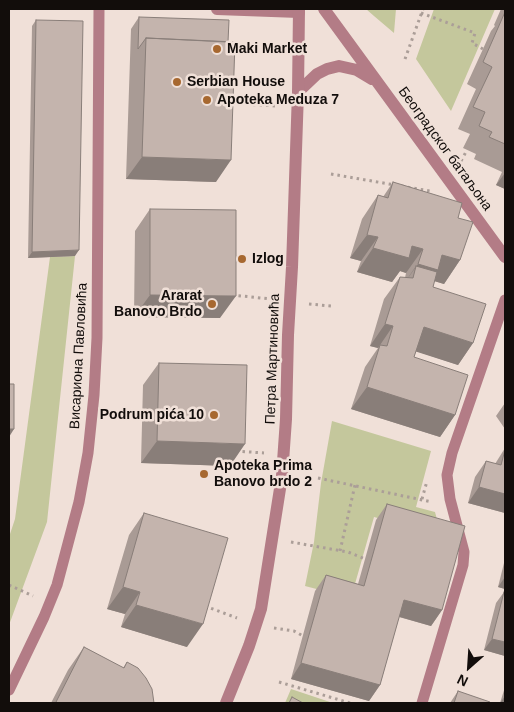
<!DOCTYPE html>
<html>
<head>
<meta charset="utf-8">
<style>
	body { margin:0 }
	#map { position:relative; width:514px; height:712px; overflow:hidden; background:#f0e0d8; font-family:Arial,sans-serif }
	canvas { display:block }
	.frame { position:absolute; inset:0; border:10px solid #120d0b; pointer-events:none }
	.north { position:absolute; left:444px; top:642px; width:50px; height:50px; -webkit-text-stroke:4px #f0e0d8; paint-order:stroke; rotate:206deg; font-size:14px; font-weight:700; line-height:20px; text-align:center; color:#120d0b }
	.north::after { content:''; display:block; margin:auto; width:18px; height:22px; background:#120d0b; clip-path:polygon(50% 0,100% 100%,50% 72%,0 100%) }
</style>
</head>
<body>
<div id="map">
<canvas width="514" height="712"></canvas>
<div class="frame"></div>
<div class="north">N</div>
</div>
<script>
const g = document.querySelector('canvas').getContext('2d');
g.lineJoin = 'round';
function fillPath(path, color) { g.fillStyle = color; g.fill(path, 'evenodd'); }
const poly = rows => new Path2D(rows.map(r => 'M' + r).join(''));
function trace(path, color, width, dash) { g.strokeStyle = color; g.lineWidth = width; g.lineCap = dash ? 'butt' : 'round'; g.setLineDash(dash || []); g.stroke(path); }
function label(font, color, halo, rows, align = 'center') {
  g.font = font + ' Arial,sans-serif'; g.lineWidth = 5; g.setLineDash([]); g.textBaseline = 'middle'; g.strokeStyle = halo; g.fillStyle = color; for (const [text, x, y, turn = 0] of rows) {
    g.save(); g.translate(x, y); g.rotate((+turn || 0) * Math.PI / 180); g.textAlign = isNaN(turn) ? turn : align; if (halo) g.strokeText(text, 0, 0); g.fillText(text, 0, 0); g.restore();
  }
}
fillPath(poly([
	[366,9,396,9,394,33,374,16],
	[434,9,495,9,451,111,416,59],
	[75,256,47,522,9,625,9,537,15,519,50,257],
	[332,421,431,451,416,507,435,512,441,535,374,517,351,598,305,586,314,542,321,483],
	[291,689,333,703,285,703]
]), '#c4c79c');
trace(poly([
	[421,13,475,33,472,43,483,49],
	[405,59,423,9],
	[240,104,277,106],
	[461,161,467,150],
	[331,174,430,191],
	[232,295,271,299],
	[309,304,331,306],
	[236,451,264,453],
	[318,478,432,502],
	[422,499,427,481],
	[291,542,348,552,365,559],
	[340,551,355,485],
	[9,585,33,596],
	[205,606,237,618],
	[274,628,294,631,303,636],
	[279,682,350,703]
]), '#ab9e98', 3, [2.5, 4]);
trace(poly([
	[9,690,44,617,57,585,79,502,88,453,94,395,97,338,99,9],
	[422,703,463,565,464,552,450,499,447,475,452,453,505,300]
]), '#b37c86', 11);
trace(poly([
	[217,9,299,12],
	[324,9,505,257],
	[298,92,317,74,327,69,339,66,357,70,372,79]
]), '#b37c86', 12);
trace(poly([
	[226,703,249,646,261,609,282,476,286,419,288,335,292,267,298,92,299,9]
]), '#b37c86', 12);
fillPath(poly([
	[501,9,505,9,505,189,496,185,502,172,474,159,476,154,463,148,470,134,458,129,476,89,467,84,483,49,491,31,495,26,494,25],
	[139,17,216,182,126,179,131,29],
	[36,20,75,256,28,258,32,26],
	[393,182,458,218,460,260,444,284,434,281,433,287,473,343,458,365,416,351,414,357,455,415,440,437,351,409,365,367,378,348,370,346,384,299,400,277,405,278,406,273,400,271,392,282,357,272,361,261,350,258,362,219,378,195,383,197],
	[150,209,220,318,134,317,135,231],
	[159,363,230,466,141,463,143,385],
	[505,403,505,429,496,416],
	[505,448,505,513,468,503,475,477,486,461,495,464],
	[387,504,442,610,431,626,399,617,380,685,369,701,291,679,315,591,326,575,358,584,376,520],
	[144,513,187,647,121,627,125,614,107,609,129,535],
	[505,559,505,589,498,587],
	[504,592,505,656,484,650,496,603],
	[84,647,123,668,127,662,154,703,51,703,68,670],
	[505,687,505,703,500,703],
	[458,691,490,703,450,703]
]), '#a99b95');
fillPath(poly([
	[142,157,231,160,216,182,126,179],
	[505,173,505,189,496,185],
	[367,235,378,237,361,261,350,258],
	[412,246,423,249,406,273,400,271,392,282,357,272,373,248],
	[79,250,75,256,28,258,32,252],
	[442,255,460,260,444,284,431,280,413,278,416,266,401,288,418,264],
	[150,295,236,296,220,318,134,317],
	[385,324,393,326,378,348,370,346],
	[424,327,473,343,458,365,408,349],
	[367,387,455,415,440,437,351,409],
	[9,429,14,429,9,437],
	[157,441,245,444,230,466,141,463],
	[479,487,505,494,505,513,468,503],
	[505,577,505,589,498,587],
	[123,587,140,592,125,614,107,609],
	[404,600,442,610,431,626,393,615],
	[136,605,203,624,187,647,121,627],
	[492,639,505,642,505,656,484,650],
	[301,663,380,685,369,701,291,679],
	[505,696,505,703,500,703]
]), '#897e79');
const building = poly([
	[505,12,505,144,489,137,492,132,479,126,485,112,473,107,492,67,483,62,505,12],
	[139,17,229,20,228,42,146,38,138,49,139,17],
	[36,20,83,21,79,250,32,252,36,20],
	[146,38,235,42,231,160,142,157,146,38],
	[393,182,462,203,458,218,473,222,460,260,442,255,438,270,418,264,423,249,412,246,409,258,373,248,378,237,367,235,378,195,388,198,393,182],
	[150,209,236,210,236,296,150,295,150,209],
	[416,266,437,272,433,287,486,304,473,343,424,327,414,357,468,375,455,415,367,387,380,345,387,346,393,326,385,324,400,277,413,278,416,266],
	[159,363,247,365,245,444,157,441,159,363],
	[9,384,14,384,14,429,9,429,9,384],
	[505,450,505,494,479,487,486,461,501,465,505,450],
	[387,504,465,526,442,610,404,600,380,685,301,663,326,575,364,586,387,504],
	[144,513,228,538,203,624,136,605,140,592,123,587,144,513],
	[504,592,505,592,505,642,492,639,504,592],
	[84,647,124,668,127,662,138,668,146,678,152,689,154,703,59,703,56,702,84,647],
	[458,691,490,702,490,703,454,703,458,691],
	[292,697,303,703,289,703,292,697]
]);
fillPath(building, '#c4b4ad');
trace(building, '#897e79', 1);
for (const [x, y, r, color] of [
	[217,49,5,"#a76830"],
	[177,82,5,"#a76830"],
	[207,100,5,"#a76830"],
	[242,259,5,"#a76830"],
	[212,304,5,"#a76830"],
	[214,415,5,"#a76830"],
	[204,474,5,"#a76830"]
]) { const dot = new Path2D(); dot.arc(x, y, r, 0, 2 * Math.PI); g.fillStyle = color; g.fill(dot); trace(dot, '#f0e0d8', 2); }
label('bold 14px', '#120d0b', '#f0e0d8', [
	["Maki Market",227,49],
	["Serbian House",187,82],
	["Apoteka Meduza 7",217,100],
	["Izlog",252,259],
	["Ararat",202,296,"right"],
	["Banovo Brdo",202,312,"right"],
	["Podrum pića 10",204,415,"right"],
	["Apoteka Prima",214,466],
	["Banovo brdo 2",214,482]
], 'left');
label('14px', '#120d0b', '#f0e0d8', [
	["Београдског батаљона",445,149,54],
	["Висариона Павловића",79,356,-87],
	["Петра Мартиновића",273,359,-88]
]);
</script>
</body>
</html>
